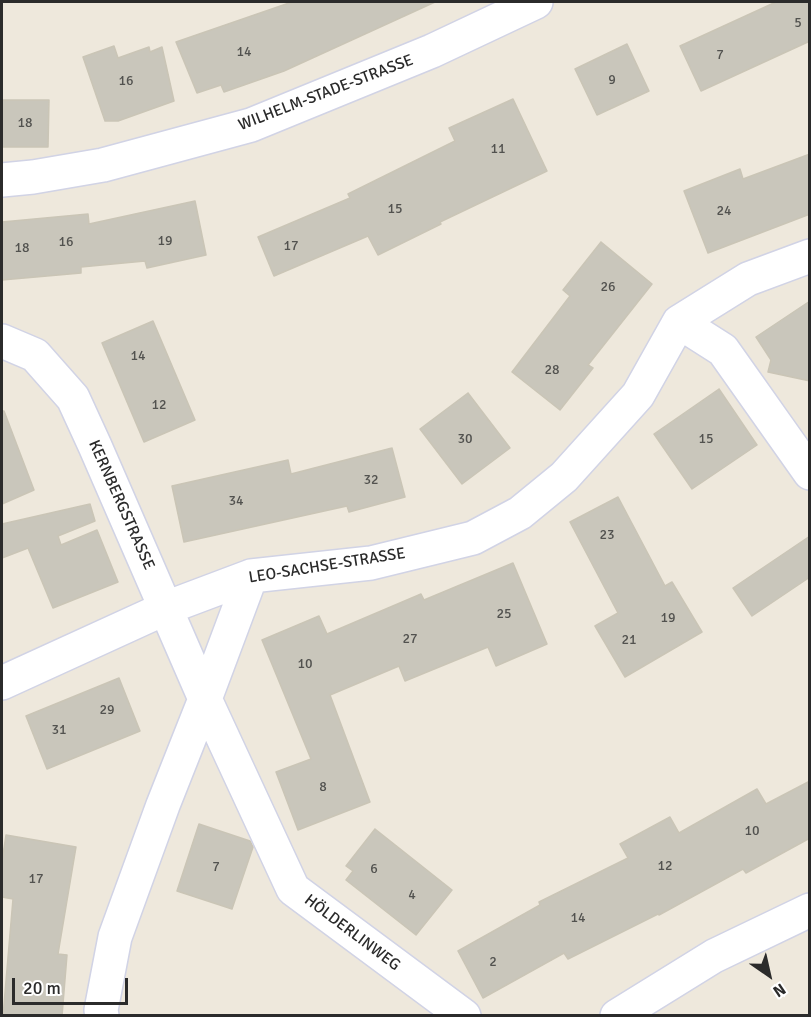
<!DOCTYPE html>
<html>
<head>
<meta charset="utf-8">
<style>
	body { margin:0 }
	#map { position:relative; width:811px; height:1017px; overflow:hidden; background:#eee8dc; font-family:Signika,sans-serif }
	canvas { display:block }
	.frame { position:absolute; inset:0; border:3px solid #2b2b2b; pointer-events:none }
	.north { position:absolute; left:739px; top:945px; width:60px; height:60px; -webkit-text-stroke:4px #fff; paint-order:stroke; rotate:146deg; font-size:16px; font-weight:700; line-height:24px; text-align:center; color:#2b2b2b }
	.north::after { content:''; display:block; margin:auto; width:21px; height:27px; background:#2b2b2b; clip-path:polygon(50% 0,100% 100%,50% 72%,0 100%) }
	.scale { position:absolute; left:12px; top:978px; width:116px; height:27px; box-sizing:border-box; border:3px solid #2b2b2b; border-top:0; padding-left:8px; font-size:18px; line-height:21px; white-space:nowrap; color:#2b2b2b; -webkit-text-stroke:4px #fff; paint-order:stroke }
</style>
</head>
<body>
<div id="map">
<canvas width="811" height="1017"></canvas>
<div class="frame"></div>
<div class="north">N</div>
<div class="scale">20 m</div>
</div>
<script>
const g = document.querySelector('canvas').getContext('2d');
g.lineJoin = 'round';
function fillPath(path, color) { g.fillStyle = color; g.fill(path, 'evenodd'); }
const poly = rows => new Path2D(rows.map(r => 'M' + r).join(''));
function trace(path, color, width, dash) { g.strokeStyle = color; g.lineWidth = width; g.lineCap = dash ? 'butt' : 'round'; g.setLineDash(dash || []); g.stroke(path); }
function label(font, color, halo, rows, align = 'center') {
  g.font = font + ' Signika,sans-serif'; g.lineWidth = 4.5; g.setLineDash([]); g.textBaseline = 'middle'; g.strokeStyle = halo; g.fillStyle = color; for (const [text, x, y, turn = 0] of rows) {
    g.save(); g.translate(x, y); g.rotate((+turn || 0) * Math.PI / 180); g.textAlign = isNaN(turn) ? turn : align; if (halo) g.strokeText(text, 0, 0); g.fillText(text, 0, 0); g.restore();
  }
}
const building = poly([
	[292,2,435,2,284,71,224,92,221,85,197,93,176,42,292,2],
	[776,2,810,2,810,41,701,91,680,46,776,2],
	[627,44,649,91,597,115,575,69,627,44],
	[114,46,118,58,149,47,150,52,162,47,174,101,118,121,105,121,83,57,114,46],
	[513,99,547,171,440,222,441,224,378,255,368,236,274,276,258,237,350,198,348,194,455,141,449,128,513,99],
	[2,100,49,100,48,147,2,147,2,100],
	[810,154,810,214,708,253,684,191,740,169,743,179,810,154],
	[195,201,206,255,147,268,145,261,81,267,81,273,2,280,2,222,88,214,89,224,195,201],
	[601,242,652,284,588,365,593,368,560,410,512,372,570,296,563,290,601,242],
	[810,301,810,381,768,372,771,360,756,337,810,301],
	[153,321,195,420,144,442,102,343,153,321],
	[719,389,757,445,692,489,654,434,719,389],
	[468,393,510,448,462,484,420,429,468,393],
	[2,411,4,411,34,490,2,504,2,411],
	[392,448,405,497,349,512,347,506,184,542,172,486,288,460,291,474,392,448],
	[618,497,665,586,672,582,702,632,625,677,595,626,618,613,570,522,618,497],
	[90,504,95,521,58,536,61,545,97,530,118,582,53,608,28,548,2,558,2,524,90,504],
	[810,536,810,577,752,616,733,588,810,536],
	[513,563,547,644,496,666,488,647,405,681,399,666,330,695,370,802,298,830,276,772,311,759,262,640,319,616,327,634,421,594,424,600,513,563],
	[119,678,140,731,47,769,26,716,119,678],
	[810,781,810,838,746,873,743,869,659,915,658,914,568,959,564,953,483,998,458,951,540,905,539,902,628,858,620,844,670,817,679,833,757,789,766,804,810,781],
	[199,824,250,841,253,847,232,909,177,891,199,824],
	[375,829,452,890,416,935,346,880,353,871,346,866,375,829],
	[6,835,76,847,58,954,67,955,62,1016,3,1016,13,899,2,897,2,861,6,835]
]);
fillPath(building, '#c9c6bb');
trace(building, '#cac5b6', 1.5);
const minor = poly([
	[2,180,33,177,103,165,251,125,432,51,536,2],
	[679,322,723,350,810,473],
	[2,341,35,355,73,398,95,446,205,699,163,805,115,937,101,1010,102,1016],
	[251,576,205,699,293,889,464,1016],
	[2,683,166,608,251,576,371,563,473,538,520,513,564,477,638,395,679,322,748,279,810,256],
	[617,1016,714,956,810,910]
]);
trace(minor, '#d1d3e5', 36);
trace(minor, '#fff', 33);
label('14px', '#52524f', null, [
	["5",798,23],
	["14",244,52],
	["7",720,55],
	["9",612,80],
	["16",126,81],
	["18",25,123],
	["11",498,149],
	["15",395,209],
	["24",724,211],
	["19",165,241],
	["16",66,242],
	["17",291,246],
	["18",22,248],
	["26",608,287],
	["14",138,356],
	["28",552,370],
	["12",159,405],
	["30",465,439],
	["15",706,439],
	["32",371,480],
	["34",236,501],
	["23",607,535],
	["25",504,614],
	["19",668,618],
	["27",410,639],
	["21",629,640],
	["10",305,664],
	["29",107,710],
	["31",59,730],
	["8",323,787],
	["10",752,831],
	["12",665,866],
	["7",216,867],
	["6",374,869],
	["17",36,879],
	["4",412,895],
	["14",578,918],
	["2",493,962]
]);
label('16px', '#2b2b2b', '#fff', [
	["WILHELM-STADE-STRASSE",326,93,-21],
	["KERNBERGSTRASSE",121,505,66],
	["LEO-SACHSE-STRASSE",327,566,-9],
	["HÖLDERLINWEG",352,933,37]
]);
</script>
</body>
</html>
